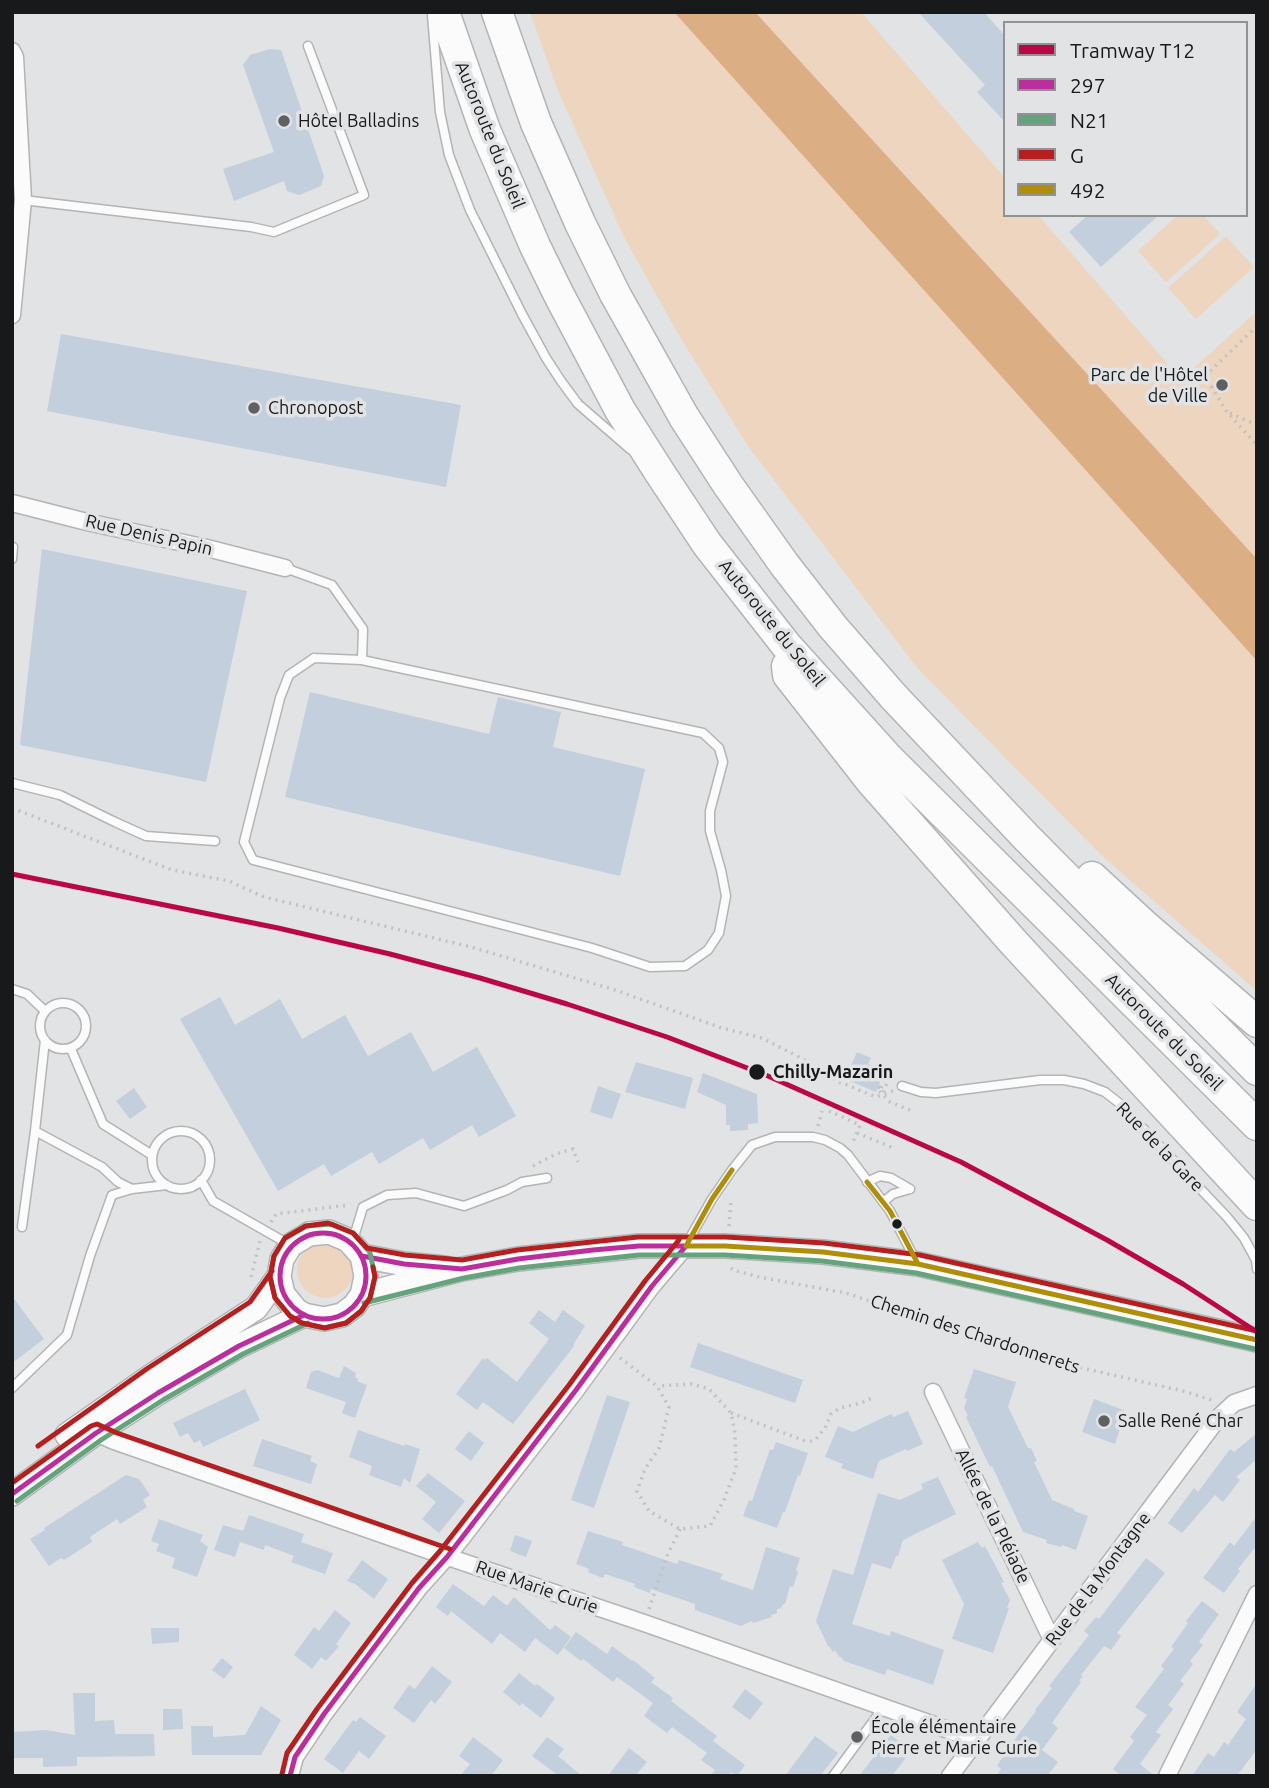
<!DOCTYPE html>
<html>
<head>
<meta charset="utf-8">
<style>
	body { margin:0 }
	#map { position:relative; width:1269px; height:1788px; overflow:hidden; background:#e2e3e4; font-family:Ubuntu,sans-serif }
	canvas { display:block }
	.frame { position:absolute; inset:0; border:14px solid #18191a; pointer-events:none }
	.legend { position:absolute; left:1003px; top:21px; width:245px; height:196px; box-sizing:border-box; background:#e1e3e5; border:2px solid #919294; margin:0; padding:9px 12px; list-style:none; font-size:21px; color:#18191a }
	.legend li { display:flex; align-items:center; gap:14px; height:35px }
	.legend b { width:35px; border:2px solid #919294 }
</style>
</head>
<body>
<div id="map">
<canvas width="1269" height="1788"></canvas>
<div class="frame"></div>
<ul class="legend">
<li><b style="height:9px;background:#b90845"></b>Tramway T12</li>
<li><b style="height:9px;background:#bb2e9e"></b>297</li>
<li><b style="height:9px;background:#64a37c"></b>N21</li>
<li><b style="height:9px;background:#b51f1f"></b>G</li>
<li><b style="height:9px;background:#ae8e0a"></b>492</li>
</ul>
</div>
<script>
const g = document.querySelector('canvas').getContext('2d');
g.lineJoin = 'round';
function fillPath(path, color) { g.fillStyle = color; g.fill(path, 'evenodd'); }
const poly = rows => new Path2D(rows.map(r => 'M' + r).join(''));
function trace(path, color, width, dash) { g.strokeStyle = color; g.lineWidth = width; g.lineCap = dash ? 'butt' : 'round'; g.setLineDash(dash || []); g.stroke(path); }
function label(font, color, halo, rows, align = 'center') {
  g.font = font + ' Ubuntu,sans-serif'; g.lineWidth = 7; g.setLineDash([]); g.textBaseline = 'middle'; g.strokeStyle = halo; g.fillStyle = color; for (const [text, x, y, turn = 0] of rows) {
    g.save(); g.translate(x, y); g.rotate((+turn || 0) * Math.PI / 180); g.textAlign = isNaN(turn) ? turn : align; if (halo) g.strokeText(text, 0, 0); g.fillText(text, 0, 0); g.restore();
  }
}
fillPath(poly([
	[530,12,674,12,1257,661,1257,991,1100,854,918,669,748,446,680,337,625,239,558,91],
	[755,12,861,12,1005,178,1005,215,1038,215,1187,386,1186,375,1257,311,1257,559],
	[1178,215,1203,215,1220,234,1166,282,1138,251],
	[1226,236,1254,267,1196,319,1168,288],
	'297 1270a28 28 0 1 1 56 0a28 28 0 1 1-56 0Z'
]), '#eed5c0');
fillPath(poly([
	[674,12,755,12,1257,559,1257,661]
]), '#dcae84');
fillPath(poly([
	[918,12,984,12,1005,36,1005,122,977,92,985,85],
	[270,49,281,50,324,176,321,186,299,195,287,191,284,181,234,201,223,169,274,152,243,65,250,55],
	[1088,215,1159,215,1101,267,1069,232],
	[61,334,461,405,446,487,47,411],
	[42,549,247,591,206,782,20,745],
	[310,692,489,734,498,697,561,712,553,747,645,769,620,876,285,797],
	[220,997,235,1025,280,999,302,1039,345,1015,368,1056,411,1032,433,1072,477,1047,516,1116,479,1137,472,1125,430,1150,423,1138,379,1164,372,1152,331,1176,324,1164,278,1191,180,1019],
	[857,1052,871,1058,868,1064,885,1071,876,1092,845,1079],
	[636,1062,693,1078,685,1109,625,1092],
	[703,1073,757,1094,758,1123,748,1124,748,1130,730,1131,730,1125,726,1125,726,1105,697,1092],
	[598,1086,621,1094,612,1119,590,1112],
	[134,1088,147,1107,130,1119,116,1101],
	[12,1296,44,1339,12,1363],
	[539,1310,555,1322,563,1310,585,1326,573,1345,574,1346,513,1424,483,1402,477,1410,456,1394,483,1358,485,1360,487,1358,517,1382,549,1339,529,1323],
	[698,1343,803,1380,795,1403,690,1367],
	[344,1366,356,1373,355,1377,358,1379,357,1381,367,1385,355,1418,342,1413,346,1402,306,1388,311,1372,317,1370,339,1378],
	[974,1369,1016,1382,1008,1407,1028,1448,1031,1448,1037,1461,1034,1462,1052,1500,1074,1509,1074,1511,1088,1516,1076,1550,1062,1545,1061,1547,1046,1543,1047,1540,1023,1532,992,1466,990,1467,966,1417,968,1416,964,1408,967,1399,964,1398],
	[245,1389,260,1420,203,1447,200,1440,194,1443,188,1433,180,1437,173,1423],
	[607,1395,630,1402,594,1508,571,1500],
	[1094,1399,1126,1411,1115,1444,1082,1432],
	[908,1411,923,1444,907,1451,906,1449,879,1461,873,1479,841,1468,843,1464,825,1457,838,1426,853,1432,891,1414,893,1417],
	[358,1430,404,1446,405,1444,420,1449,410,1483,404,1478,401,1487,369,1475,372,1466,349,1457],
	[469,1431,484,1443,471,1461,455,1449],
	[1257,1433,1257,1459,1236,1477,1240,1480,1223,1502,1215,1495,1182,1533,1168,1523,1194,1488,1198,1492,1230,1449,1234,1452],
	[262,1439,312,1456,310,1461,317,1464,311,1484,253,1466],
	[776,1442,808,1453,800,1476,798,1475,785,1512,783,1512,777,1528,743,1516,749,1500,752,1501,770,1449,773,1450],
	[428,1473,465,1501,439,1533,422,1519,436,1502,416,1486],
	[126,1475,139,1479,150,1495,143,1500,147,1507,120,1524,117,1519,90,1537,92,1542,64,1560,61,1558,49,1566,30,1539,45,1530,44,1528],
	[938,1477,956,1514,903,1540,898,1556,896,1556,891,1569,872,1563,852,1624,890,1636,891,1631,944,1650,933,1685,887,1669,885,1675,844,1661,841,1657,839,1657,835,1650,833,1652,829,1646,828,1646,816,1621,833,1569,853,1575,878,1493,900,1500,923,1489,921,1484],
	[249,1515,304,1534,301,1542,333,1553,325,1574,291,1562,294,1556,265,1545,264,1550,240,1542,235,1557,214,1550,223,1525,243,1531],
	[1257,1516,1257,1545,1238,1569,1240,1571,1224,1593,1203,1578,1230,1542,1234,1546],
	[159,1519,203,1535,200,1541,208,1547,197,1577,172,1568,175,1558,156,1551,159,1544,151,1541],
	[588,1531,623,1542,622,1545,677,1564,679,1560,723,1574,720,1579,753,1590,766,1547,800,1558,796,1570,798,1572,793,1587,790,1586,785,1604,783,1604,781,1608,777,1609,777,1613,771,1615,772,1617,753,1623,752,1621,741,1626,695,1610,695,1604,651,1589,650,1593,634,1587,635,1584,605,1574,603,1578,588,1572,589,1569,576,1564],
	[515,1535,532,1541,526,1557,510,1551],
	[978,1542,982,1548,985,1546,1004,1582,1001,1583,1010,1600,1007,1608,1009,1608,993,1653,952,1639,964,1604,942,1560],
	[1146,1558,1165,1573,1117,1633,1121,1636,1111,1650,1104,1646,1081,1675,1083,1677,1079,1680,1081,1682,1052,1723,1058,1728,1042,1750,1058,1762,1047,1776,996,1776,1001,1769,997,1765,1004,1756,1003,1755,1036,1711,1035,1710,1052,1688,1049,1686,1089,1635,1084,1631,1096,1617,1099,1619],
	[362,1560,388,1579,374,1599,355,1584,347,1581],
	[453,1584,484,1606,493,1595,507,1606,514,1597,550,1630,555,1625,571,1637,558,1655,535,1638,525,1652,500,1633,492,1644,451,1611,448,1616,436,1607],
	[1202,1601,1219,1614,1199,1642,1203,1645,1190,1661,1193,1664,1180,1681,1184,1684,1168,1705,1173,1709,1156,1732,1161,1735,1140,1764,1154,1776,1122,1776,1113,1769,1134,1741,1130,1737,1147,1715,1135,1707,1164,1669,1161,1666,1174,1649,1171,1647,1188,1623,1186,1621],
	[335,1610,351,1623,336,1644,339,1646,326,1661,321,1657,312,1669,294,1655,314,1627,319,1631],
	[151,1628,179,1628,179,1642,152,1644],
	[576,1632,607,1654,612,1646,632,1661,633,1660,655,1678,651,1682,673,1698,671,1701,717,1736,713,1741,745,1765,737,1776,731,1772,728,1776,710,1776,715,1770,701,1760,707,1753,672,1727,667,1733,644,1716,653,1703,617,1677,613,1682,583,1659,581,1661,564,1648],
	[222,1658,233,1667,224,1679,212,1670],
	[432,1666,452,1682,435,1704,431,1700,414,1723,393,1708,409,1685,415,1689],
	[519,1673,535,1686,537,1684,555,1698,541,1718,522,1703,520,1706,503,1692],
	[1257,1683,1257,1749,1237,1776,1192,1776,1208,1753,1214,1757,1224,1742,1228,1745,1246,1719,1237,1712],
	[745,1689,763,1703,750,1720,732,1707],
	[73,1693,95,1693,95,1721,114,1720,115,1734,154,1734,155,1756,77,1757,77,1766,43,1767,43,1758,14,1758,14,1755,12,1755,12,1732,46,1730,75,1735],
	[261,1706,281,1720,261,1755,192,1755,191,1726,213,1726,213,1737,245,1735],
	[163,1709,182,1709,183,1729,163,1730],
	[360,1717,386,1736,369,1759,359,1751,343,1773,324,1759,353,1720,356,1722],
	[891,1735,911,1751,892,1776,859,1776],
	[815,1736,838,1753,820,1776,785,1776],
	[473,1737,503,1760,491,1776,460,1776,470,1764,459,1756],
	[547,1737,564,1749,558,1756,582,1776,559,1776,532,1756],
	[629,1748,647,1762,635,1776,608,1776]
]), '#c3cfdc');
const lane = poly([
	[432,15,440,112,449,155,470,210,522,314,546,358,561,381,578,404,630,449],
	[23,200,251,227,274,232,364,195,308,46],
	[12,559,13,547],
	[285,568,332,585,363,629,362,660],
	[314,658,362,660,703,733,719,748,723,762,710,811,710,831,721,870,726,896,719,933,708,950,685,966,650,967,592,948,253,860,244,842,280,698,289,675,314,658],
	[12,783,60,795,115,822,146,836,215,841],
	[12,989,27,994,45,1011],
	'40 1026a23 23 0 1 1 46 0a23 23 0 1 1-46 0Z',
	[71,1049,103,1124,152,1155],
	[902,1086,921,1092,936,1093,1040,1080,1064,1080,1084,1084,1105,1092,1119,1103,1227,1217,1244,1238,1256,1260,1257,1269],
	[35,1131,45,1040],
	'152 1160a29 29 0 1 1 58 0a29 29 0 1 1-58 0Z',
	[201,1180,213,1201,290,1245],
	[867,1182,880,1176,891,1178,910,1189],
	[883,1202,893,1194,910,1189],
	[22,1227,35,1131,102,1167,118,1182,132,1189],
	[353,1240,363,1207,387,1195,416,1193,464,1206,507,1190,522,1182,547,1178],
	[687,1243,712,1199,732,1170,752,1145,775,1137,813,1137,825,1140,840,1148,848,1155,890,1211,916,1261],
	[12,1388,67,1335,90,1256,112,1195,132,1189,167,1185],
	[833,1776,877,1716,882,1707]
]);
const street = poly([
	[12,51,15,57,23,200,12,315],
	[12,503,87,522,207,548,285,568],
	[933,1392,1052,1640],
	[96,1433,114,1441,433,1552,644,1623,977,1740],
	[290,1776,295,1757,324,1714,419,1588,447,1557,576,1390,652,1286,686,1246],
	[950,1776,1219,1417,1234,1403,1257,1395],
	[1167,1776,1257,1594]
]);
const secondary = poly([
	[362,1256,366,1276,362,1295,354,1306,342,1315,324,1319,304,1315,296,1310,283,1294,279,1276,282,1259,291,1245,309,1234,329,1232,348,1240,362,1256,404,1264,445,1268],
	[362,1295,462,1269,518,1259,639,1246,725,1246,823,1252,918,1264,1257,1340],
	[67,1435,153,1375,256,1308,279,1276],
	[12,1494,96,1433,158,1393,239,1346,304,1315]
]);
const highway = poly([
	[444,12,485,130,535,246,559,295,620,410,660,473,707,544,786,645,890,760,1257,1125],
	[497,12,536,123,580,223,615,294,684,417,728,485,784,564,833,627,893,696,1026,837,1257,1070],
	[787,666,788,675,871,781,1015,944,1257,1205],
	[1092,877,1143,924,1257,1022]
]);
trace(lane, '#b3b4b5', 11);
trace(street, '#b3b4b5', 19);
trace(secondary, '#b3b4b5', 26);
trace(highway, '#b3b4b5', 33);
trace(poly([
	[1257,326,1205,376,1227,412,1257,445],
	[1230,413,1257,425],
	[12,808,172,870,229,881,264,897,471,947,612,989,722,1028,762,1038,818,1067,837,1081,876,1097,893,1091],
	[878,1087,881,1088,879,1091,890,1102,912,1111],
	[881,1088,886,1074,890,1076,882,1095],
	[829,1111,860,1125,853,1142],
	[818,1126,822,1111],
	[857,1133,896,1149],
	[533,1166,556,1154,573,1149,578,1162],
	[271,1222,276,1214,349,1205],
	[729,1226,731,1200],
	[731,1268,733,1270,759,1277,846,1293,979,1338,1069,1365,1183,1391,1212,1400],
	[251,1277,260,1241],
	[620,1358,657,1386,669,1407,659,1448,645,1469,637,1491,649,1511,680,1529,710,1526,724,1500,736,1468,735,1433,731,1413,709,1389,692,1384,657,1386],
	[731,1413,805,1441,811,1441,816,1439,825,1428,831,1414,840,1408,861,1403,874,1397],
	[649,1609,667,1556,680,1529]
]), '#c1c2c3', 3.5, [2, 5]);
trace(lane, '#fbfbfb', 8);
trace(street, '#fbfbfb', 16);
trace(secondary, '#fbfbfb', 23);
trace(highway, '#fbfbfb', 30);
trace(poly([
	'280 1276a43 43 0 1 1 86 0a43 43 0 1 1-86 0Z',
	[362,1256,404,1264,462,1269,518,1259,593,1250,639,1246,686,1246],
	[12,1494,96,1433,158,1393,239,1346,304,1315],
	[290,1776,295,1757,324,1714,419,1588,447,1557,576,1390,652,1286,686,1246]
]), '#bb2e9e', 5);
trace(poly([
	[369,1251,353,1233,332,1224,305,1226,285,1238,274,1256,270,1276,275,1298,290,1316,301,1323,324,1328,346,1323,361,1312,370,1298,375,1276,370,1253],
	[364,1303,464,1278,519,1268,639,1255,725,1255,822,1261,916,1273,1255,1349],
	[17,1501,101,1440,163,1400,243,1354,308,1323]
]), '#64a37c', 5);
trace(poly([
	[373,1267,375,1277,370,1298,361,1311,346,1323,325,1328,302,1323,290,1316,275,1298,270,1277,274,1256,285,1238,306,1226,328,1223,353,1233,367,1248,405,1255,462,1260,517,1250,638,1237,726,1237,824,1243,920,1255,1257,1331],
	[38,1446,148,1368,250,1302,272,1271],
	[12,1483,91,1426,97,1424,117,1433,450,1549],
	[282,1774,287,1753,317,1709,412,1583,440,1551,569,1385,645,1281,679,1240]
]), '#b51f1f', 5);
trace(poly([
	[732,1170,712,1199,686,1246,725,1246,823,1252,918,1264,1257,1340],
	[867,1182,890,1211,918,1264]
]), '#ae8e0a', 5);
trace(poly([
	[12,874,278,928,390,954,480,978,567,1004,667,1037,768,1076,961,1162,1107,1240,1183,1284,1257,1332]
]), '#b90845', 5);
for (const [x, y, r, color] of [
	[284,121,7,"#5f6061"],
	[1222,385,7,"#5f6061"],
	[254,408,7,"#5f6061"],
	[757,1072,9,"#18191a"],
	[897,1224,6,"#18191a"],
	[1104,1421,7,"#5f6061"],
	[857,1737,7,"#5f6061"]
]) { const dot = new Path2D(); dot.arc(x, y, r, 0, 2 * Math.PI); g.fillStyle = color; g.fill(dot); trace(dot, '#e1e3e5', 2.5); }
label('18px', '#18191a', '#e1e3e5', [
	["Hôtel Balladins",298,121],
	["Parc de l'Hôtel",1208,375,"right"],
	["de Ville",1208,396,"right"],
	["Chronopost",268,408],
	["Salle René Char",1118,1421],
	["École élémentaire",871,1727],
	["Pierre et Marie Curie",871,1748]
], 'left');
label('18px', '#18191a', '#e1e3e5', [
	["Autoroute du Soleil",490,135,68],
	["Rue Denis Papin",149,535,13],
	["Autoroute du Soleil",772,623,51],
	["Autoroute du Soleil",1164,1032,45],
	["Rue de la Gare",1160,1147,46],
	["Chemin des Chardonnerets",975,1334,18],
	["Allée de la Pléiade",993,1516,64],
	["Rue de la Montagne",1098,1579,-53],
	["Rue Marie Curie",537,1587,19]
]);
label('bold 18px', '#18191a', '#e1e3e5', [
	["Chilly-Mazarin",773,1072]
], 'left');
</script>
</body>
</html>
